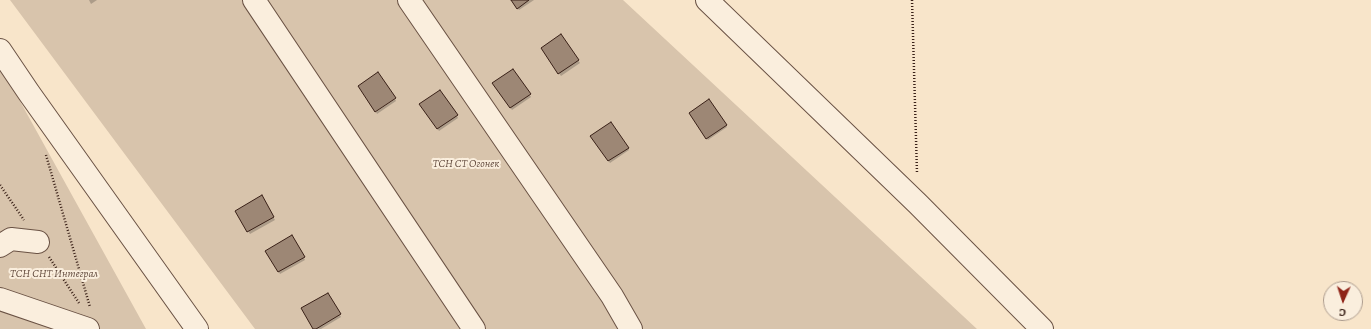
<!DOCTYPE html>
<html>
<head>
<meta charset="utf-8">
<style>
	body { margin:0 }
	#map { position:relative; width:1371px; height:329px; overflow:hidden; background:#f8e5ca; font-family:Alegreya,serif }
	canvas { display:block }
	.north { position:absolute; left:1323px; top:281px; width:40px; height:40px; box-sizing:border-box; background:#faeedd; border:1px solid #ad9c8e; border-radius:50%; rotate:183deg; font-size:11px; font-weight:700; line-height:16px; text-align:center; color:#3a2118 }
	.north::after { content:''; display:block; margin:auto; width:14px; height:18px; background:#8f2418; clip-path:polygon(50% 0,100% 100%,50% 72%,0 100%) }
</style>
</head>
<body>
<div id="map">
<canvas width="1371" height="329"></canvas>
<div class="north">С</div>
</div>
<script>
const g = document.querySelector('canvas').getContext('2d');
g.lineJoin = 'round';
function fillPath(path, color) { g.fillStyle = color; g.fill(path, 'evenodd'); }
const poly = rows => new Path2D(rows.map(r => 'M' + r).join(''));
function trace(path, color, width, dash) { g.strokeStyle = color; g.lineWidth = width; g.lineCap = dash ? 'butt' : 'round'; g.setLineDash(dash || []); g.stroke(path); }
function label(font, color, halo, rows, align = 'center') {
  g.font = font + ' Alegreya,serif'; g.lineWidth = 4; g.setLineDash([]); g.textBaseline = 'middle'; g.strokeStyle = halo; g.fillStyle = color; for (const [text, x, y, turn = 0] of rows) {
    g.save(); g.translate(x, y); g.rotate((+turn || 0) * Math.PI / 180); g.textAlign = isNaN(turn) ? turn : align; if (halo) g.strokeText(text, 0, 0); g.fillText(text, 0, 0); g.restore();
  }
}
fillPath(poly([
	[10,0,623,0,977,329,255,329],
	[0,65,146,329,0,329]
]), '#d8c4ac');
fillPath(poly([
	[89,0,97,0,91,4],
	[512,0,534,0,519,10],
	[561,36,580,63,561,76,542,49],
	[513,71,531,97,512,110,494,83],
	[395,99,396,101,377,114,376,112],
	[709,100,727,127,708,140,690,113],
	[422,106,457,116,458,118,439,131],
	[611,123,629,150,610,163,592,136],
	[261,197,275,220,250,234,236,211],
	[292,237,305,260,280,274,267,251],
	[328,294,341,317,321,329,315,329]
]), '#0003');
const building = poly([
	[511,0,529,0,517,9,511,0],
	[561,34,579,60,558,74,541,48,561,34],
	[513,69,531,94,510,108,492,83,513,69],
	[378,72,396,98,375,112,358,86,378,72],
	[440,90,458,115,437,129,419,104,440,90],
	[709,99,727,125,706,139,689,113,709,99],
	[611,122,629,148,608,161,590,136,611,122],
	[262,195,274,217,247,232,235,211,262,195],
	[292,235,305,257,278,272,265,251,292,235],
	[328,293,341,314,316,329,313,329,301,308,328,293]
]);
fillPath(building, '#9d8775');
trace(building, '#3a2118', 1);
const minor = poly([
	[254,0,474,329],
	[409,0,612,296,631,329],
	[707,0,918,204,1042,329],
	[0,50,29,93,197,329],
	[0,246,11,239,38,242],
	[0,299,88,329]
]);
trace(minor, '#6a5244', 24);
trace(poly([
	[912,0,917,173],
	[46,155,90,307],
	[0,185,24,220],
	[49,257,79,303]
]), '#3a2118', 2.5, [1, 2]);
trace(minor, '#faeedd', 22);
label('italic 11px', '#624a3d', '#faeedd', [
	["ТСН СТ Огонек",466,164],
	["ТСН СНТ Интеграл",54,274]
]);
</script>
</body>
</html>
